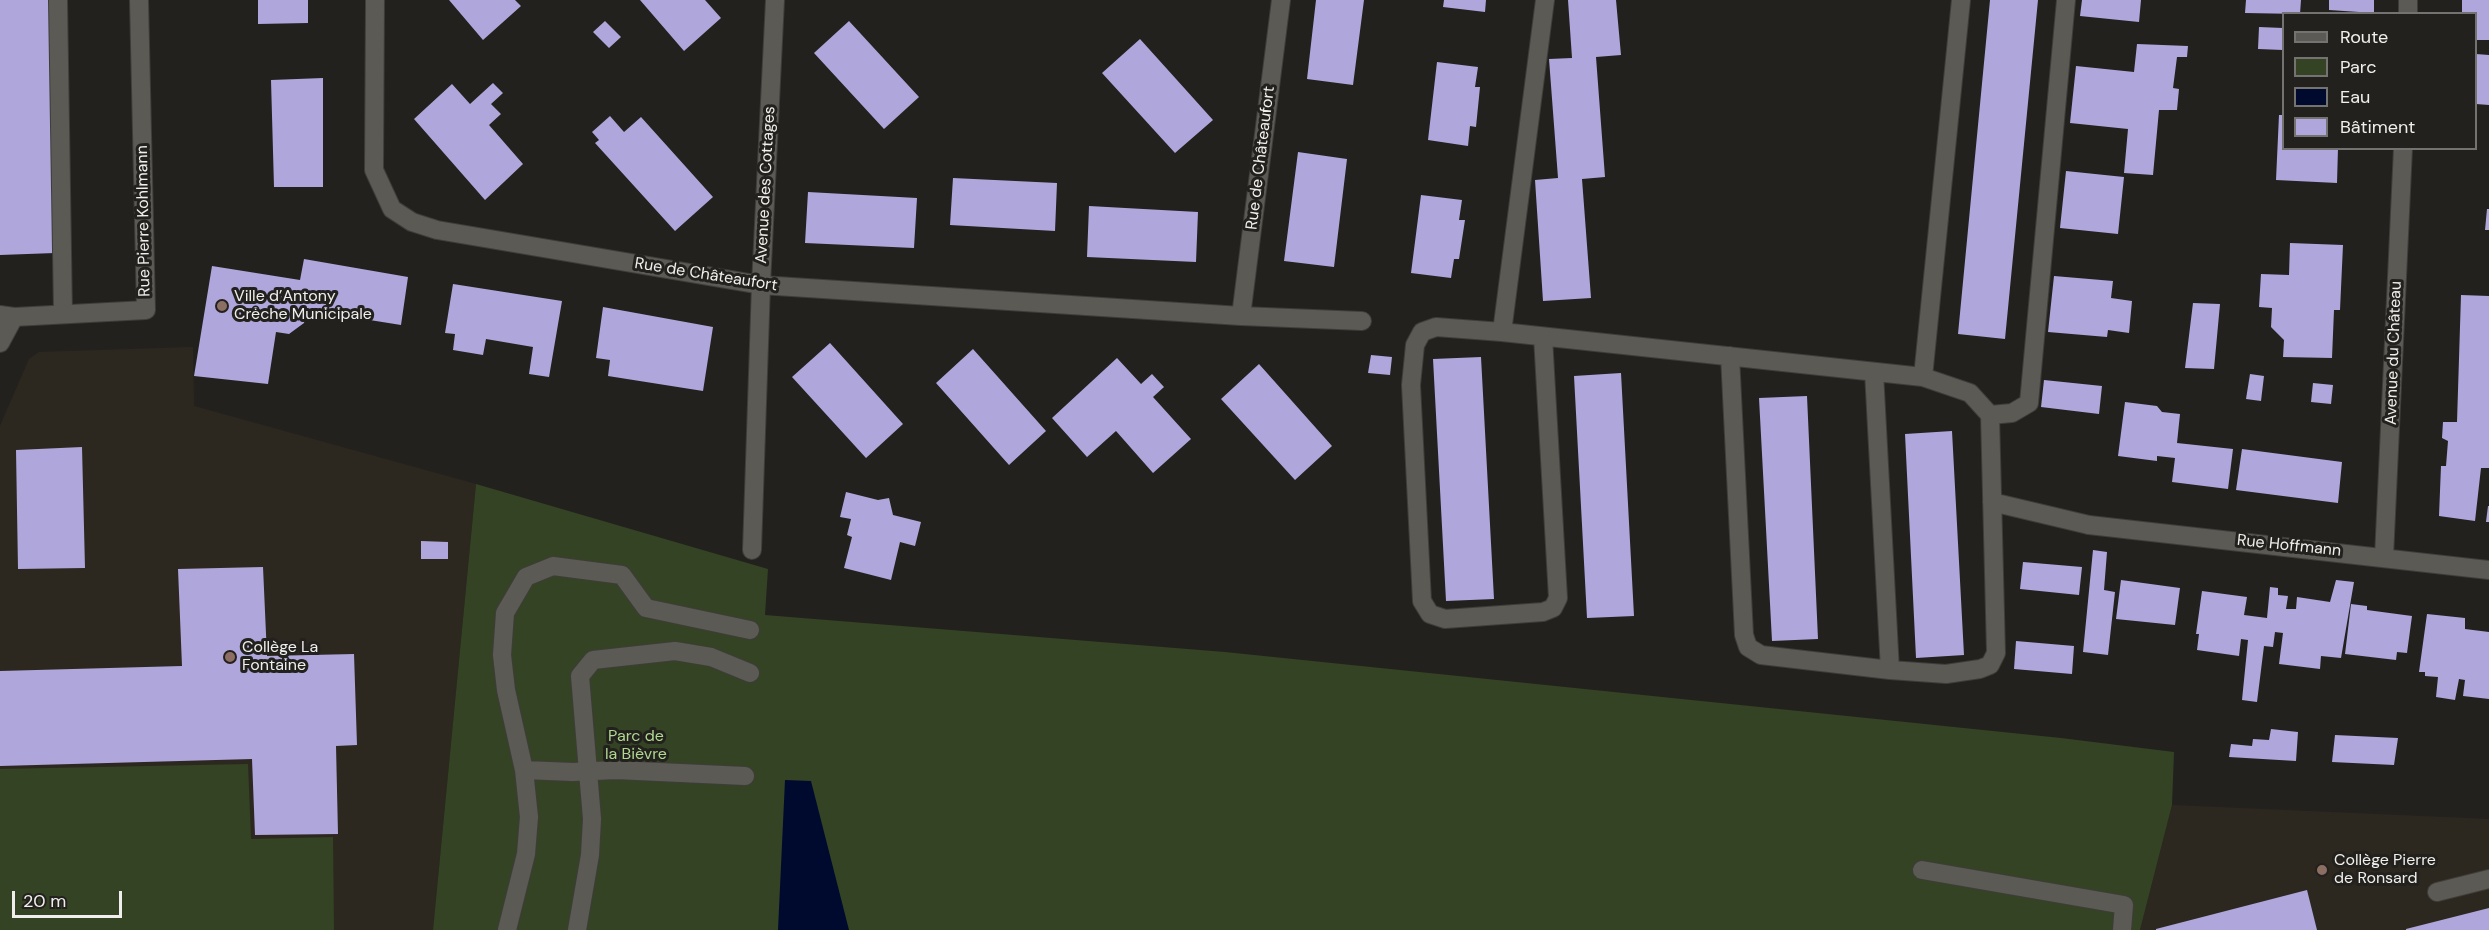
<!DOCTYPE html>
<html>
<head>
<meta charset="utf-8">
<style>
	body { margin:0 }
	#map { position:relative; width:2489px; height:930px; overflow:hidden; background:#23211e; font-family:"DM Sans",sans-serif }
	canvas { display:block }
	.legend { position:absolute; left:2282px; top:12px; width:195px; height:138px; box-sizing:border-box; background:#23211e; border:2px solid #757371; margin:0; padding:8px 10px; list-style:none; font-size:18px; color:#f1efed }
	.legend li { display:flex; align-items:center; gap:12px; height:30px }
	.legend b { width:30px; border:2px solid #757371 }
	.scale { position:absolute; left:12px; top:891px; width:110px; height:27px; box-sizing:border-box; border:3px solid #f1efed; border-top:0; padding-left:8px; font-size:18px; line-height:21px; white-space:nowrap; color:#f1efed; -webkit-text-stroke:4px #23211e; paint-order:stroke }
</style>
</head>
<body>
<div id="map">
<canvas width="2489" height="930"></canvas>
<ul class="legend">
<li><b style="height:8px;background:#5c5a55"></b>Route</li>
<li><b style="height:16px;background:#334324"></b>Parc</li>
<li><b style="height:16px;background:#000a2f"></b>Eau</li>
<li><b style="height:16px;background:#afa6dc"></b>Bâtiment</li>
</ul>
<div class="scale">20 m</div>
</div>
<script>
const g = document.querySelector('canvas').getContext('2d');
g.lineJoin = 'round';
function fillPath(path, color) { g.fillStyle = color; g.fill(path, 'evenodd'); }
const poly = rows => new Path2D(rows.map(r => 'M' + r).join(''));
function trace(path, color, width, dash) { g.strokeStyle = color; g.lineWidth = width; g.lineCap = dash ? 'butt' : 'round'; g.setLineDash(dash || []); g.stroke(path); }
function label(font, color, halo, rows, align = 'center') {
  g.font = font + ' "DM Sans",sans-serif'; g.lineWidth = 6; g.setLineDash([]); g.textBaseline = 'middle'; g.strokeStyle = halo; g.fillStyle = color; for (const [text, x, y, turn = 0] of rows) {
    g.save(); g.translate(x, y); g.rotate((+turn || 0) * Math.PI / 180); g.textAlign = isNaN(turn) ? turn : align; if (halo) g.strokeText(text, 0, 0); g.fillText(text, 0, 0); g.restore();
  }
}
fillPath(poly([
	[193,347,194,406,476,484,433,930,0,930,0,426,29,359,39,352],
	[2172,805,2489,819,2489,930,2140,930]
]), '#2d281f');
fillPath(poly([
	[476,484,768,569,765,615,1225,652,2061,738,2174,752,2172,805,2140,930,433,930],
	[248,764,251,839,333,837,334,930,0,930,0,769]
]), '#334324');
fillPath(poly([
	[785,780,811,781,849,930,778,930]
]), '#000a2f');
fillPath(poly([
	[0,0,49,0,55,253,0,255],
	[258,0,308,0,308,23,258,24],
	[449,0,515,0,521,6,483,40],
	[640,0,705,0,721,18,684,51],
	[1316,0,1364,0,1353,85,1307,79],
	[1444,0,1486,0,1485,12,1443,7],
	[1568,0,1616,0,1621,55,1596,57,1605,177,1582,179,1591,298,1543,301,1535,180,1558,178,1549,59,1572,58],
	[1990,0,2038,0,2005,339,1958,334],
	[2082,0,2141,0,2139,22,2080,16],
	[2246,0,2301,0,2300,14,2245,13],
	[2329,0,2374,0,2374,13,2329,10],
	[2462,0,2489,0,2489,40,2476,40,2476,14,2462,14],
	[605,21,621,37,609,48,593,32],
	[849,21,919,97,884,129,814,53],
	[2259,27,2283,28,2283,50,2258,49],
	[1140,39,1213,120,1175,153,1102,73],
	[2137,44,2188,46,2187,57,2177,57,2173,88,2179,89,2177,110,2159,110,2153,175,2124,173,2128,129,2070,123,2076,66,2134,72],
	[2476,54,2489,55,2489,105,2476,104],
	[1437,62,1478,67,1475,87,1480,87,1476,127,1470,126,1468,146,1428,140],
	[323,78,323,187,274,187,271,80],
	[493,83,503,93,491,104,501,114,489,125,523,164,485,200,414,119,452,84,470,104],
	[2279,115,2283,115,2283,148,2338,148,2337,183,2276,180],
	[610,116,624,132,641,117,713,197,675,231,595,143,599,140,592,132],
	[1298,152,1347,159,1334,267,1284,261],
	[2066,171,2124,177,2118,234,2060,228],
	[953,178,1057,183,1055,231,950,225],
	[808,192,917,198,914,248,805,243],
	[1421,195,1462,200,1459,220,1465,220,1459,259,1454,259,1451,278,1411,273],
	[1089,206,1198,212,1196,262,1087,257],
	[2487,209,2489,209,2489,230,2485,230],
	[2290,243,2343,245,2340,310,2334,310,2332,358,2283,357,2284,340,2271,327,2272,308,2259,307,2261,274,2289,275],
	[304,259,408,277,401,325,307,310,304,323,289,334,276,332,268,384,194,376,212,266,300,280],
	[2054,276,2113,281,2111,298,2132,301,2129,333,2108,330,2107,337,2048,332],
	[453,284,562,301,549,377,529,374,533,347,486,339,483,355,453,350,455,334,445,333],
	[2461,295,2489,296,2489,468,2481,468,2475,521,2439,516,2441,466,2446,466,2448,441,2442,438,2443,422,2457,422],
	[2193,303,2220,304,2214,369,2185,368],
	[603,307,713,327,703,391,608,376,610,360,596,358],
	[830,343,903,424,866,458,792,377],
	[973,349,1046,431,1009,465,936,383],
	[1371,355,1392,357,1390,375,1368,373],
	[1481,357,1494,599,1446,601,1433,359],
	[1117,358,1141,384,1152,374,1164,387,1153,397,1191,439,1153,473,1116,431,1087,457,1052,418],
	[1259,364,1332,446,1295,480,1221,399],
	[1621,373,1634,616,1587,618,1574,376],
	[2250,374,2264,376,2261,401,2246,399],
	[2044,380,2102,386,2099,414,2041,407],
	[2313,383,2333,385,2331,404,2311,402],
	[1807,396,1818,639,1772,641,1759,398],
	[2125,402,2157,406,2162,412,2180,414,2177,443,2233,449,2228,489,2172,482,2175,458,2157,456,2157,461,2118,456],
	[1952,431,1964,655,1916,658,1905,434],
	[82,447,85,568,18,569,16,450],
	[2242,449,2342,462,2338,503,2236,490],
	[846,492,878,500,889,498,893,515,921,522,915,546,900,542,891,580,844,568,852,537,847,535,851,519,840,517],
	[2488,506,2489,506,2489,522,2486,522],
	[421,541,448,542,448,559,421,559],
	[2093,550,2107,552,2104,590,2115,592,2108,655,2083,652],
	[2023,562,2082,567,2079,595,2020,589],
	[263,567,267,656,354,654,357,745,336,746,338,834,255,835,252,759,0,766,0,671,182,666,178,569],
	[2121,580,2180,588,2175,625,2116,619],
	[2336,580,2354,582,2341,658,2321,656,2320,669,2279,664,2283,633,2275,632,2273,647,2264,646,2257,702,2242,700,2248,640,2241,639,2239,656,2197,650,2199,634,2196,634,2202,591,2247,597,2244,615,2267,618,2270,587,2278,588,2278,595,2288,596,2286,609,2296,609,2297,597,2330,602],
	[2351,604,2367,606,2367,610,2412,616,2407,653,2397,652,2396,660,2345,654],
	[2427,614,2465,618,2465,629,2489,632,2489,699,2463,696,2465,680,2459,679,2455,700,2436,697,2438,677,2425,676,2425,672,2419,672],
	[2016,641,2074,646,2072,674,2014,669],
	[2271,729,2298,732,2296,761,2229,757,2231,744,2252,746,2253,739,2269,740],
	[2335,735,2398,738,2394,765,2332,762],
	[2307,890,2317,930,2156,930,2156,929],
	[2489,908,2489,930,2406,930,2406,929]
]), '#afa6dc');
const lane = poly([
	[58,0,63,313],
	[1545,0,1502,332,1923,377,1970,393,1990,415,1996,653,1990,665,1980,669,1946,674,1890,670,1761,655,1748,647,1744,635,1730,356],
	[1502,332,1436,327,1422,332,1415,345,1411,385,1422,601,1430,614,1445,619,1543,612,1553,608,1558,598,1543,337],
	[1874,372,1890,670],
	[1923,377,1961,0],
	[1990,415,2012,413,2029,403,2066,0],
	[1992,502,2089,525],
	[524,770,573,772,616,770,745,776],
	[1922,870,2124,905,2122,930],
	[2437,892,2489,879],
	[507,930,526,854,529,817,524,770,506,690,502,655,505,613,526,577,553,566,622,575,646,608,750,630],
	[577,930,590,855,592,819,580,676,593,660,675,651,711,657,750,673]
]);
const street = poly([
	[375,0,374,170,392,209,412,222,437,230,761,285,1241,316,1281,0],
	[2408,14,2408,0],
	[0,315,14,317,146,310,139,0],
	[1241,316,1362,321],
	[0,343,14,317],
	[2089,525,2489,570],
	[752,550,761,285,775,0],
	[2384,557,2403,148]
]);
trace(lane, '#3f3d3a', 20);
trace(street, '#3f3d3a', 20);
trace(lane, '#5c5a55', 18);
trace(street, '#5c5a55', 18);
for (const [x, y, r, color] of [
	[222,306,6,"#8d6e63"],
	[230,657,6,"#8d6e63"],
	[2322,870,6,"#8d6e63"]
]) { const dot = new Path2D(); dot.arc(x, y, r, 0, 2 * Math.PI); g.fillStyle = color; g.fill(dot); trace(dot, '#23211e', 2); }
label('16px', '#f1efed', '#23211e', [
	["Rue de Châteaufort",1261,158,-83],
	["Avenue des Cottages",766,185,-87],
	["Rue Pierre Kohlmann",144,221,-91],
	["Rue de Châteaufort",706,275,9],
	["Avenue du Château",2394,353,-88],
	["Rue Hoffmann",2289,546,6]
]);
label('16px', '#f1efed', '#23211e', [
	["Ville d’Antony",234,297],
	["Crėche Municipale",234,315],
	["Collège La",242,648],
	["Fontaine",242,666],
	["Collège Pierre",2334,861],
	["de Ronsard",2334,879]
], 'left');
label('16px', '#b0d88f', '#23211e', [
	["Parc de",636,737],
	["la Bièvre",636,755]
]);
</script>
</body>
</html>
